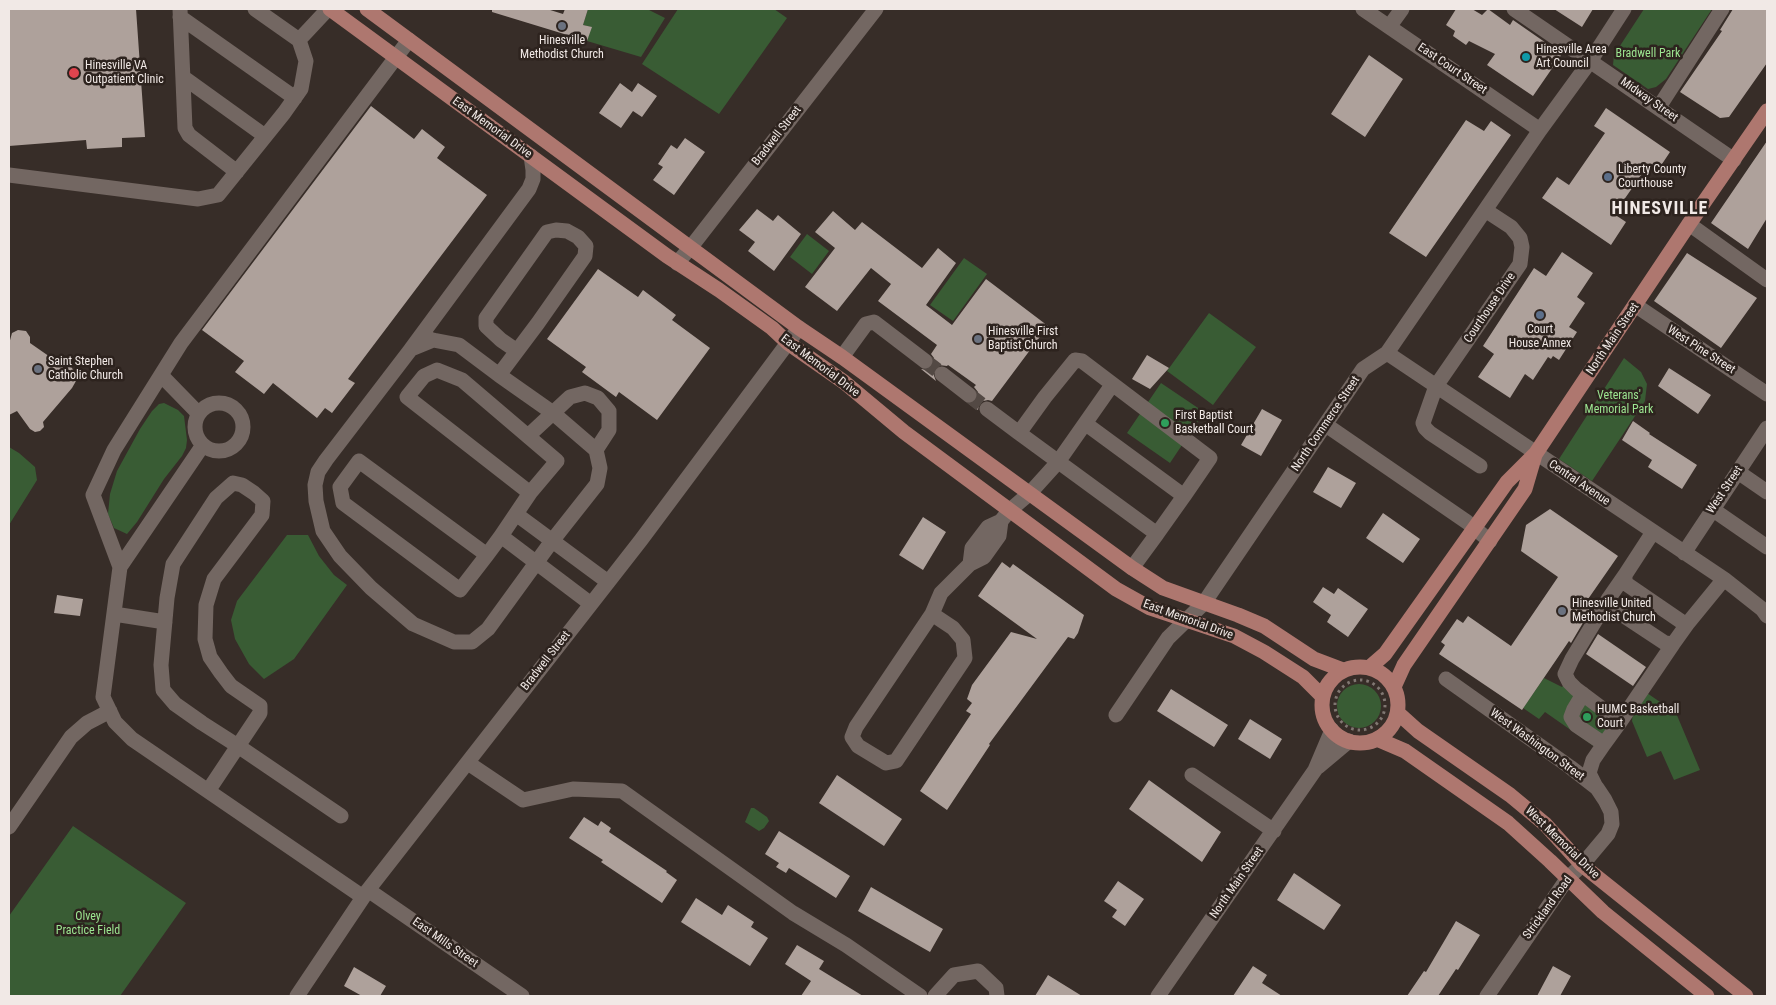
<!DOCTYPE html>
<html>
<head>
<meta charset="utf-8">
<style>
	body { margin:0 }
	#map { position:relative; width:1776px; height:1005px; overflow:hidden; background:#372d28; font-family:"Roboto Condensed",sans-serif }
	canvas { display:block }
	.frame { position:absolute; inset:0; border:10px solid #f1e9e6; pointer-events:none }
</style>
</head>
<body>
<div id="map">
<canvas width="1776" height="1005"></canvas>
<div class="frame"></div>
</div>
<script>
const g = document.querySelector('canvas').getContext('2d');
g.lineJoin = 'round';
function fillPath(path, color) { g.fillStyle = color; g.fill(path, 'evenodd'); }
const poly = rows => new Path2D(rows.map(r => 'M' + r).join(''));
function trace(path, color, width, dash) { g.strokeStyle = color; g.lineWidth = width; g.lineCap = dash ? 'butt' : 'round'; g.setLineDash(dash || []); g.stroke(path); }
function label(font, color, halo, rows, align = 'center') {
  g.font = font + ' "Roboto Condensed",sans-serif'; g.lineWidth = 5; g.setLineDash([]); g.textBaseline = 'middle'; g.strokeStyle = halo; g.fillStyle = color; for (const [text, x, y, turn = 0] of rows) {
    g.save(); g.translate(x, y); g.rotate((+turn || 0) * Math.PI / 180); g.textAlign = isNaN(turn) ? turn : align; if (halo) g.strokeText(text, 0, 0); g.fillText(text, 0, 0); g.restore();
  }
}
fillPath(poly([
	[588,9,647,9,665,18,641,57,587,41,591,27,583,25],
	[678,9,774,9,787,18,719,114,642,64],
	[1644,9,1712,9,1666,79,1656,87,1648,89,1613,65,1614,55],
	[807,234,829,251,812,274,790,257],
	[964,258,987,274,953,321,930,305],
	[1209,313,1256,347,1213,405,1167,371],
	[1624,358,1641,372,1647,384,1645,401,1592,481,1559,459],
	[1161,383,1204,412,1170,463,1127,433],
	[164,403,178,410,184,416,187,440,186,448,182,456,164,479,137,522,127,534,114,528,108,514,110,494,117,471,140,429,152,411,159,404],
	[9,447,19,453,35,467,37,480,9,525],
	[287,535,308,535,319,556,334,575,347,585,294,659,264,679,249,664,235,639,231,620,237,601],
	[1544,678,1562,687,1568,679,1628,722,1605,754,1545,712,1539,719,1523,708],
	'1337 706a22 22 0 1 1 44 0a22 22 0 1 1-44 0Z',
	[1647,693,1676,713,1700,770,1674,780,1661,751,1647,757,1632,721,1633,713],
	[751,808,754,808,767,817,769,821,764,828,759,831,745,822],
	[73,826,186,903,120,996,9,996,9,916]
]), '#395c34');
fillPath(poly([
	[9,9,136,9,145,137,122,138,122,147,87,149,86,140,9,146],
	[492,9,547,9,563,14,565,9,588,9,583,25,592,27,587,41,492,12],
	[1456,9,1472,9,1482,15,1488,9,1510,25,1513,20,1562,54,1533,96,1487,65,1495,54,1469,41,1466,45,1453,36,1455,31,1446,25],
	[1554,9,1593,9,1582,27],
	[1733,9,1767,9,1767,63,1729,117,1720,118,1680,92,1722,31,1720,30],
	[1369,55,1403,79,1365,137,1331,114],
	[620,83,632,92,638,83,657,96,642,117,633,111,621,128,599,113],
	[371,106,414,139,422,129,445,147,437,158,487,195,348,379,355,383,332,413,325,408,317,418,273,383,264,394,235,372,244,361,202,330],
	[1606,108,1670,152,1658,170,1649,164,1614,214,1626,222,1611,245,1542,198,1557,177,1569,185,1605,133,1594,126],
	[1466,120,1484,131,1491,121,1511,135,1426,257,1389,233],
	[685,138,705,152,674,195,653,180,663,167,658,164,671,145,677,149],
	[1767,141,1767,218,1748,249,1711,223],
	[757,209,773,221,778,215,801,234,774,271,748,251,755,242,739,230],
	[833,211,855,230,862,222,922,268,938,248,956,263,926,305,952,325,986,279,1048,326,992,401,988,400,983,401,979,404,978,410,969,404,976,401,978,397,978,392,974,387,976,385,948,365,947,366,939,365,935,368,933,373,936,381,921,369,928,370,933,366,934,358,931,354,937,345,878,301,891,284,871,268,837,311,805,287,835,248,815,232],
	[1562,252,1593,273,1577,297,1585,303,1569,327,1577,332,1559,360,1553,356,1551,359,1548,357,1533,380,1525,374,1510,398,1478,377,1494,354,1483,346,1534,268,1546,276],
	[1687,253,1757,298,1721,348,1654,301],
	[598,269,638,297,643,290,676,315,672,320,710,348,657,420,619,392,616,397,582,372,586,367,547,339],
	[18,330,26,331,30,337,30,343,53,359,61,360,69,364,77,375,76,381,72,388,43,422,44,427,40,431,35,432,30,429,17,411,9,415,9,344,12,333],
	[1147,355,1169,368,1150,389,1132,379],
	[1669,368,1711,395,1698,414,1658,386],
	[1262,409,1282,420,1261,456,1241,445],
	[1633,421,1650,433,1649,434,1697,465,1682,489,1648,467,1652,460,1622,440],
	[1328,467,1356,483,1341,508,1313,492],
	[1550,509,1618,556,1586,602,1593,606,1571,643,1569,641,1522,710,1439,654,1445,645,1441,642,1457,619,1463,623,1468,616,1511,646,1558,577,1521,551,1526,525],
	[1383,513,1420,539,1403,563,1366,538],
	[923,517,946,532,923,570,899,555],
	[1002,562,1010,568,1013,564,1084,615,1078,633,1074,639,1068,637,989,744,990,745,947,810,920,791,971,714,966,711,972,703,967,699,972,685,1011,632,1037,639,978,596],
	[1323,587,1334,594,1338,588,1368,609,1348,637,1327,622,1331,615,1313,602],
	[57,595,83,599,80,616,54,613],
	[1598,634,1646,667,1633,686,1586,654],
	[1171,689,1228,725,1214,747,1157,711],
	[1250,719,1282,739,1270,759,1238,739],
	[837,775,902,819,884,846,819,803],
	[1149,780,1221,832,1202,862,1129,809],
	[584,817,598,826,601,821,611,828,609,832,667,871,666,872,677,880,662,903,601,862,603,860,569,838],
	[779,831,850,876,836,898,789,868,786,873,776,867,779,863,765,854],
	[1294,873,1341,905,1324,930,1277,900],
	[1118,881,1144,899,1125,926,1112,917,1117,910,1104,901],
	[871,887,943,929,930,952,858,911],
	[696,898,722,915,728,905,754,922,751,927,768,938,750,966,681,922],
	[1456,921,1480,935,1458,970,1456,969,1438,996,1407,996,1424,971,1426,972],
	[797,945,824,961,819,969,863,996,801,996,811,981,785,964],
	[1253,966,1267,975,1262,983,1282,996,1233,996],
	[1553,966,1571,976,1560,996,1537,996],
	[354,967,386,986,380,996,362,996,344,986],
	[1048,975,1082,996,1035,996]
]), '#aea19b');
trace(poly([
	[925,361,942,374],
	[969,395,987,409]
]), '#534944', 15, [15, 8]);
trace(poly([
	'1335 705a25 25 0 1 1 50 0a25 25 0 1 1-50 0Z'
]), '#807772', 3, [2.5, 4]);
trace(poly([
	[180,9,185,128,189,135,237,172],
	[255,9,299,40,328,9],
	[1363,9,1540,130],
	[1514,9,1734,160],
	[180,17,295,98],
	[1389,27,1402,9],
	[183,77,265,136],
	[1659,107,1722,9],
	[9,175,198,199,218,195,284,113,301,89,306,61,299,40],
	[1689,224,1767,280],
	[677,263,691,247,876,9],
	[1635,305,1767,394],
	[433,340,459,345,499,375,553,413,596,450,600,468,597,484,552,541,488,629,472,642,454,642,413,624,371,588,340,556,323,531,316,501,315,485,318,472,326,460,411,349,433,340],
	[411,349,529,189,533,179,533,170,531,156],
	[1387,353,1724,579,1762,609,1767,616],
	[842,357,866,324,874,322,925,361],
	[942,374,969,395],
	[161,375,199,414],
	[499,375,538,323,585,256,586,246,578,237,567,231,556,230,547,232,486,318,486,326,501,340,517,351],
	'195 427a24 24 0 1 1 48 0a24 24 0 1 1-48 0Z',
	[987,409,1019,433],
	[1086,424,1184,496,1157,534],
	[1326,425,1467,522,1490,541],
	[528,436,570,397,585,393,598,398,609,411,609,430,596,450],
	[203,445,120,567,103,697,115,722,132,739,363,897],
	[1480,466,1430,433,1425,428,1423,423,1436,386,1520,264,1522,247,1520,238,1511,227,1485,210],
	[1738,472,1767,492],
	[1712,509,1767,547],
	[516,514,608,582],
	[1653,532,1625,575,1625,583,1682,622,1688,623,1724,579],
	[501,536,591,604],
	[1684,553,1767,428],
	[487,555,359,461,340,487,343,503,460,590,487,555,501,536,530,493,407,397,424,376,437,370,462,380,557,461,530,493],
	[970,564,972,548,988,527,1001,521,1009,511,1030,493,1058,462,1112,385],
	[120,567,93,495,114,450,181,343,409,40],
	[1132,568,1157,534,1019,433,1045,397,1075,360,1082,361,1210,458,1184,496],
	[1625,575,1609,598,1609,606,1665,643,1673,644,1688,623],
	[1609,598,1572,659,1565,674,1569,682,1576,689,1620,722,1673,644],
	[114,614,165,622],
	[932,614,856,727,852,737,858,746,886,763,896,761,965,658,963,640,953,628,932,614,941,593,970,564,984,557,999,536,1001,521],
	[1446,679,1570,767,1597,788,1605,800,1611,812,1612,824,1608,834,1582,865,1567,879,1487,996],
	[1583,694,1574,709,1571,717,1576,725,1604,744,1620,722],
	[1116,715,1168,638,1204,603,1210,594,1363,369,1387,353,1540,130,1591,60,1624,9],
	[468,763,523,800,573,789,622,791,793,913,846,945,920,996],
	[1318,767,1349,741],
	[1192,775,1274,831],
	[1596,787,1589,773,1593,760,1604,744],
	[208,791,260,713,260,706,231,686,221,673,210,657,205,639,206,605,214,579,262,515,263,501,254,493,242,485,233,483,216,498,173,564,167,598,161,665,163,690,175,704,202,723,238,746,341,816],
	[9,827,71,737,87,723,110,711],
	[368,890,522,996],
	[297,996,368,890,641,540,799,328],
	[935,996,954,975,978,971,996,988,997,996],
	[1158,996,1315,770,1332,730]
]), '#736762', 15);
trace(poly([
	[330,9,667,256,719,290,772,328,788,343,844,382,904,432,1116,589,1150,608,1234,636,1264,652,1303,677,1323,697],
	[367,9,799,328,842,357,1132,568,1163,588,1238,615,1264,626,1314,659,1343,670],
	[1370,667,1385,654,1507,482,1536,453,1689,224,1767,111],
	'1322 705a38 38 0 1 1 76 0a38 38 0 1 1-76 0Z',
	[1394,687,1404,665,1525,489,1535,455],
	[1398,713,1418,731,1510,795,1545,824,1582,865,1746,996],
	[1377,739,1405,751,1508,823,1550,861,1603,912,1707,996]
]), '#ae776f', 15);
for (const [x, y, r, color] of [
	[562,26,5,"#6b7280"],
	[1526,57,5,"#0f9aa8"],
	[74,73,6,"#e0444e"],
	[1608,177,5,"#5c6f8a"],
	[1540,315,5,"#5c6f8a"],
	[978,339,5,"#6b7280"],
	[38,369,5,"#6b7280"],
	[1165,423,5,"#2e9e5b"],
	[1562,611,5,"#6b7280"],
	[1587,717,5,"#2e9e5b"]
]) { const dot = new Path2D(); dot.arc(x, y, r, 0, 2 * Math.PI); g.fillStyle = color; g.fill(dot); trace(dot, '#2d231e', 2); }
label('12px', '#f1e9e6', '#2d231e', [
	["Hinesville",562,41,"center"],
	["Methodist Church",562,55,"center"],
	["Hinesville Area",1536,50],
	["Art Council",1536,64],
	["Hinesville VA",85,66],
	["Outpatient Clinic",85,80],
	["Liberty County",1618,170],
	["Courthouse",1618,184],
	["Court",1540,330,"center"],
	["House Annex",1540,344,"center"],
	["Hinesville First",988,332],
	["Baptist Church",988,346],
	["Saint Stephen",48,362],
	["Catholic Church",48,376],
	["First Baptist",1175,416],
	["Basketball Court",1175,430],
	["Hinesville United",1572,604],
	["Methodist Church",1572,618],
	["HUMC Basketball",1597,710],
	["Court",1597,724]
], 'left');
label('12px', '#9ce591', '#2d231e', [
	["Bradwell Park",1648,54],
	["Veterans'",1619,396],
	["Memorial Park",1619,410],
	["Olvey",88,917],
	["Practice Field",88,931]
]);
label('12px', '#f1e9e6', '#2d231e', [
	["East Court Street",1452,69,34],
	["Midway Street",1649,100,35],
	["East Memorial Drive",492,128,36],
	["Bradwell Street",777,136,-52],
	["Courthouse Drive",1490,308,-56],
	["North Main Street",1613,339,-56],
	["West Pine Street",1701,350,33],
	["East Memorial Drive",820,366,37],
	["North Commerce Street",1326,424,-56],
	["Central Avenue",1579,483,34],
	["West Street",1725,490,-56],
	["East Memorial Drive",1188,620,20],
	["Bradwell Street",546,661,-52],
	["West Washington Street",1537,745,36],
	["West Memorial Drive",1562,843,44],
	["North Main Street",1237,883,-55],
	["Strickland Road",1548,908,-54],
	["East Mills Street",445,943,35]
]);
g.letterSpacing = '1px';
label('bold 18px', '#f1e9e6', '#2d231e', [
	["HINESVILLE",1660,209]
]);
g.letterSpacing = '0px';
</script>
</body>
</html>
